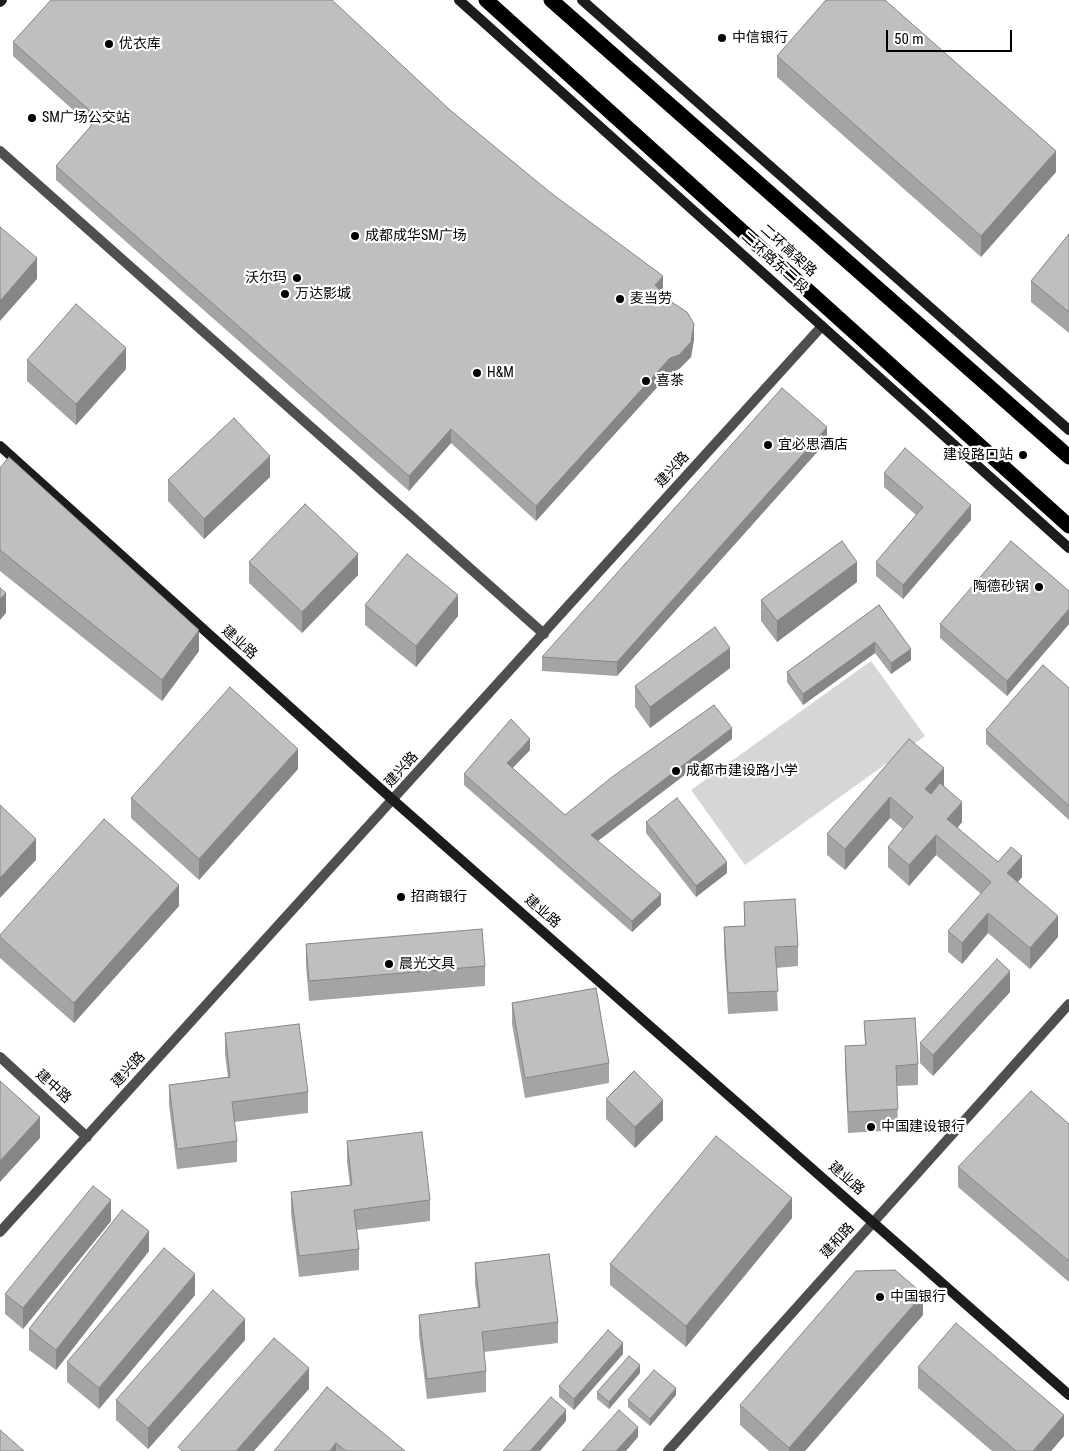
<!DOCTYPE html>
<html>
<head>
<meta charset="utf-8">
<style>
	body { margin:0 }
	#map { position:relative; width:1069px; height:1451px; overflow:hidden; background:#fff; font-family:"Roboto Condensed",sans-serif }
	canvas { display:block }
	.scale { position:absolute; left:886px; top:30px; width:126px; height:22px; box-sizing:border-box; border:2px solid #000; border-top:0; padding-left:6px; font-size:15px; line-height:18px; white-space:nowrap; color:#000; -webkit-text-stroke:4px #fff; paint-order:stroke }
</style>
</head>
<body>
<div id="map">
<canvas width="1069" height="1451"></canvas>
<div class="scale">50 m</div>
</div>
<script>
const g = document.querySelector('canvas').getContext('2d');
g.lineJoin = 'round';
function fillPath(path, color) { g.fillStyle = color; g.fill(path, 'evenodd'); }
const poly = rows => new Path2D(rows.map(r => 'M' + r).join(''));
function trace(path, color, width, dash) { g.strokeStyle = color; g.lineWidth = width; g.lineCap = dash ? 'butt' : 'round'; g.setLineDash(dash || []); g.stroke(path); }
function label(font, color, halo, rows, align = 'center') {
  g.font = font + ' "Roboto Condensed","Noto Sans SC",sans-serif'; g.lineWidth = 4.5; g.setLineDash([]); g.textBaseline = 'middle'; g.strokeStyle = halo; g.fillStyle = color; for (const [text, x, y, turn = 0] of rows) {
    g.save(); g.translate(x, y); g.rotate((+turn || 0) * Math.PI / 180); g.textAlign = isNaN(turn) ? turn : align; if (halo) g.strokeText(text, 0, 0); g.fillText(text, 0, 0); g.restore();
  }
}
fillPath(poly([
	[871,661,925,736,745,865,691,790]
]), '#d6d6d6');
trace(poly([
	[0,151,544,634],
	[0,1057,87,1137],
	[0,1232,822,326],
	[668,1451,1069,1004]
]), '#4f4f4f', 10);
trace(poly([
	[459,0,1069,548],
	[582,0,1069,430],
	[0,2,2,0],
	[0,446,393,800,1069,1395]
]), '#1c1c1c', 10);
trace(poly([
	[486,0,1069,526],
	[551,0,1069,457]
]), '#000', 15);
fillPath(poly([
	[13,42,450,110,663,290,661,291,694,339,691,357,679,369,670,373,536,521,451,443,409,491,56,180,56,166,91,126,13,56],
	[777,56,1056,172,981,257,777,77],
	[1069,234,1069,333,1031,302,1031,281],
	[27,360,126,369,76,425,27,381],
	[827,441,617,676,542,671,542,657],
	[0,468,199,651,162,701,0,571],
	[884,473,971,520,903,599,876,576,876,562,916,515,884,487],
	[270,477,204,539,168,501,168,480],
	[249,562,358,575,302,633,249,583],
	[857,582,777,642,761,621,761,600],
	[1069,591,1069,624,1007,696,940,638,940,624],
	[365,605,458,616,416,667,365,625],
	[879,605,911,660,891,674,875,653,803,705,787,682,787,672],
	[730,668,650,728,635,707,635,686],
	[1069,688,1069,820,986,744,986,730],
	[732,739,598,841,661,905,632,932,464,785,464,774,530,750,512,768,565,815],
	[909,739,944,786,962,822,957,828,998,862,1022,877,1018,882,1058,937,1030,969,988,933,962,964,948,952,948,931,981,894,936,855,909,886,888,867,888,847,903,829,890,818,845,870,827,855,827,834],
	[298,769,199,880,131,818,131,798],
	[646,822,727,873,696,897,646,833],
	[744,902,798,946,798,966,776,968,778,1011,728,1014,724,948,724,927,744,926],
	[179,906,74,1023,0,958,0,935],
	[306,944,485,966,485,986,309,1001,306,965],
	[1010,992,933,1076,920,1063,920,1043],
	[512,1003,609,1063,609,1083,525,1098,512,1024],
	[864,1021,918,1064,918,1085,897,1086,898,1130,848,1133,845,1067,845,1046,865,1045],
	[225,1033,308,1092,308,1113,234,1122,237,1141,237,1162,177,1169,169,1105,169,1085,228,1077,225,1054],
	[606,1099,663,1120,635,1148,606,1119],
	[1069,1124,1069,1282,958,1187,958,1167],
	[347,1141,430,1200,430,1221,357,1230,359,1249,359,1270,299,1277,291,1213,291,1192,350,1185,347,1162],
	[792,1218,686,1347,610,1285,610,1264],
	[111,1221,23,1329,5,1314,5,1294],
	[149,1251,56,1370,29,1350,29,1329],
	[475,1263,558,1322,558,1343,484,1352,486,1371,486,1392,427,1399,419,1335,419,1315,478,1307,475,1284],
	[195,1295,99,1409,67,1382,67,1362],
	[923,1315,805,1451,769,1451,740,1425,740,1405],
	[245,1340,148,1449,116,1420,116,1400],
	[623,1354,574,1410,559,1397,559,1386],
	[918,1367,1064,1436,1051,1451,992,1451,918,1388],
	[640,1373,609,1409,597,1399,597,1392],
	[327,1387,405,1451,274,1451],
	[676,1395,650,1426,628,1407,628,1400]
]), '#a4a4a4');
fillPath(poly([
	[1056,151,1056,172,981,257,981,236],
	[37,258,37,279,0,321,0,301],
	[663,276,663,290,655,299,655,285],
	[694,324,694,339,691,357,679,369,670,373,536,521,536,506],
	[126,348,126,369,76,425,76,404],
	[827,427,827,441,617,676,617,662],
	[451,429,451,443,409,491,409,476],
	[270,456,270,477,204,539,204,519],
	[971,505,971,520,903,599,903,585],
	[358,554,358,575,302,633,302,612],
	[857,562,857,582,777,642,777,621],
	[6,593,6,613,0,620,0,599],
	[458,595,458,616,416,667,416,646],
	[1069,609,1069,624,1007,696,1007,681],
	[199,630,199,651,162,701,162,680],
	[875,642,875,653,803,705,803,694],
	[730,648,730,668,650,728,650,707],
	[911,649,911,660,891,674,891,663],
	[732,728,732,739,591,846,591,835],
	[530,739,530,750,507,774,507,763],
	[298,749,298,769,199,880,199,859],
	[944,768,944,789,925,810,925,789],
	[890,797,890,818,845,870,845,849],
	[962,802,962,822,947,840,947,819],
	[936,835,936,855,909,886,909,865],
	[36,839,36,860,0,898,0,878],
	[1022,856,1022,877,1007,894,1007,873],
	[727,862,727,873,696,897,696,886],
	[179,885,179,906,74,1023,74,1003],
	[661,894,661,905,632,932,632,921],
	[988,913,988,933,962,964,962,943],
	[1058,916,1058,937,1030,969,1030,948],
	[1010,971,1010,992,933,1076,933,1055],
	[663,1100,663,1120,635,1148,635,1127],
	[40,1117,40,1138,0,1182,0,1161],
	[792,1198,792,1218,686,1347,686,1326],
	[111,1200,111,1221,23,1329,23,1308],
	[149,1231,149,1251,56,1370,56,1350],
	[195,1274,195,1295,99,1409,99,1388],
	[923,1294,923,1315,805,1451,789,1451,789,1448],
	[245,1319,245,1340,148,1449,148,1428],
	[623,1343,623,1354,574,1410,574,1399],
	[640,1365,640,1373,609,1409,609,1402],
	[309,1368,309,1389,254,1451,236,1451],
	[676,1388,676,1395,650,1426,650,1419],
	[566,1410,566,1421,540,1451,530,1451],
	[1064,1415,1064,1436,1051,1451,1033,1451],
	[638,1427,638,1437,626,1451,616,1451],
	[336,1443,336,1451,330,1451]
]), '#868686');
const building = poly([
	[51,0,332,0,450,110,551,193,663,276,655,285,673,303,687,312,694,324,691,342,679,355,670,358,536,506,451,429,409,476,56,166,98,118,13,42,51,0],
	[826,0,885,0,1056,151,981,236,777,56,826,0],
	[0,227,37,258,0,301,0,227],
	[1069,234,1069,312,1031,281,1069,234],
	[76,304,126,348,76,404,27,360,76,304],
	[782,388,827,427,617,662,542,657,782,388],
	[234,418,270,456,204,519,168,480,234,418],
	[905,448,971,505,903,585,876,562,923,507,884,473,905,448],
	[9,457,199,630,162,680,0,550,0,468,9,457],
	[305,504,358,554,302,612,249,562,305,504],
	[842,541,857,562,777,621,761,600,842,541],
	[1011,541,1069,591,1069,609,1007,681,940,624,1011,541],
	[407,554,458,595,416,646,365,605,407,554],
	[0,588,6,593,0,599,0,588],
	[879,605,911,649,891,663,875,642,803,694,787,672,879,605],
	[715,627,730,648,650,707,635,686,715,627],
	[1043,665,1069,688,1069,806,986,730,1043,665],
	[230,687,298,749,199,859,131,798,230,687],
	[714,705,732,728,591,835,661,894,632,921,464,774,511,719,530,739,507,763,565,815,612,777,714,705],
	[909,739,944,768,925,789,931,794,940,783,962,802,947,819,998,862,1011,847,1022,856,1007,873,1058,916,1030,948,988,913,962,943,948,931,991,882,936,835,909,865,888,847,913,817,890,797,845,849,827,834,909,739],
	[677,798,727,862,696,886,646,822,677,798],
	[0,805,36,839,0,878,0,805],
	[104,819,179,885,74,1003,0,937,0,935,104,819],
	[795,899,798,946,775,947,778,991,728,993,724,927,745,926,744,902,795,899],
	[482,929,485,966,309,981,306,944,482,929],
	[997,959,1010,971,933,1055,920,1043,997,959],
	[596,988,609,1063,525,1078,512,1003,596,988],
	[915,1018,918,1064,896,1066,898,1109,848,1112,845,1046,866,1045,864,1021,915,1018],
	[299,1024,308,1092,232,1102,237,1141,177,1149,169,1085,230,1077,225,1033,299,1024],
	[634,1071,663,1100,635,1127,606,1099,634,1071],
	[0,1081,40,1117,0,1161,0,1081],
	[1031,1091,1069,1124,1069,1261,958,1167,1031,1091],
	[422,1132,430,1200,354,1210,359,1249,299,1256,291,1192,352,1185,347,1141,422,1132],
	[716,1136,792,1198,686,1326,610,1264,716,1136],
	[93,1186,111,1200,23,1308,5,1294,93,1186],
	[122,1210,149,1231,56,1350,29,1329,122,1210],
	[164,1248,195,1274,99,1388,67,1362,164,1248],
	[549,1254,558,1322,482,1332,486,1371,427,1379,419,1315,480,1307,475,1263,549,1254],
	[895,1270,923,1294,789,1448,740,1405,856,1271,895,1270],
	[213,1290,245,1319,148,1428,116,1400,213,1290],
	[956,1323,1064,1415,1033,1451,1016,1451,918,1367,956,1323],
	[608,1330,623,1343,574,1399,559,1386,608,1330],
	[274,1338,309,1368,236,1451,182,1451,178,1447,274,1338],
	[629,1356,640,1365,609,1402,597,1392,629,1356],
	[654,1370,676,1388,650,1419,628,1400,654,1370],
	[327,1387,405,1451,346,1451,336,1443,330,1451,274,1451,327,1387],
	[551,1397,566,1410,530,1451,503,1451,551,1397],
	[619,1410,638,1427,616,1451,582,1451,619,1410],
	[0,1430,24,1451,0,1451,0,1430]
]);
fillPath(building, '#bfbfbf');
trace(building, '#868686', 1);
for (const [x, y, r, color] of [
	[722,38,5,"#000"],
	[109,44,5,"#000"],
	[32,118,5,"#000"],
	[355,236,5,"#000"],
	[297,278,5,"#000"],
	[285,294,5,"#000"],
	[620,299,5,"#000"],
	[477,373,5,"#000"],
	[646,381,5,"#000"],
	[768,445,5,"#000"],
	[1023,455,5,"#000"],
	[1039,587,5,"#000"],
	[676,771,5,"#000"],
	[401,897,5,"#000"],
	[389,964,5,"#000"],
	[871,1127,5,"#000"],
	[880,1297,5,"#000"]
]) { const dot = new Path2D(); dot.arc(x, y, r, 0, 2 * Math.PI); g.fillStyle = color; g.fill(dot); trace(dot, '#fff', 2); }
label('14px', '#000', '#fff', [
	["中信银行",732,38],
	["优衣库",119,44],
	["SM广场公交站",42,118],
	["成都成华SM广场",365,236],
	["沃尔玛",287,278,"right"],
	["万达影城",295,294],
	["麦当劳",630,299],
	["H&M",487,373],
	["喜茶",656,381],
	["宜必思酒店",778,445],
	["建设路口站",1013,455,"right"],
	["陶德砂锅",1029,587,"right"],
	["成都市建设路小学",686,771],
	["招商银行",411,897],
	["晨光文具",399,964],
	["中国建设银行",881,1127],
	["中国银行",890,1297]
], 'left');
label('14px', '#000', '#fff', [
	["二环高架路",788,251,42],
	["二环路东二段",774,263,42],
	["建兴路",673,470,-48],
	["建业路",239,643,42],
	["建兴路",402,770,-48],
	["建业路",542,912,41],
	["建兴路",129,1070,-48],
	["建中路",53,1087,42],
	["建业路",846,1179,41],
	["建和路",838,1241,-48]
]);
</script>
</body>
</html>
